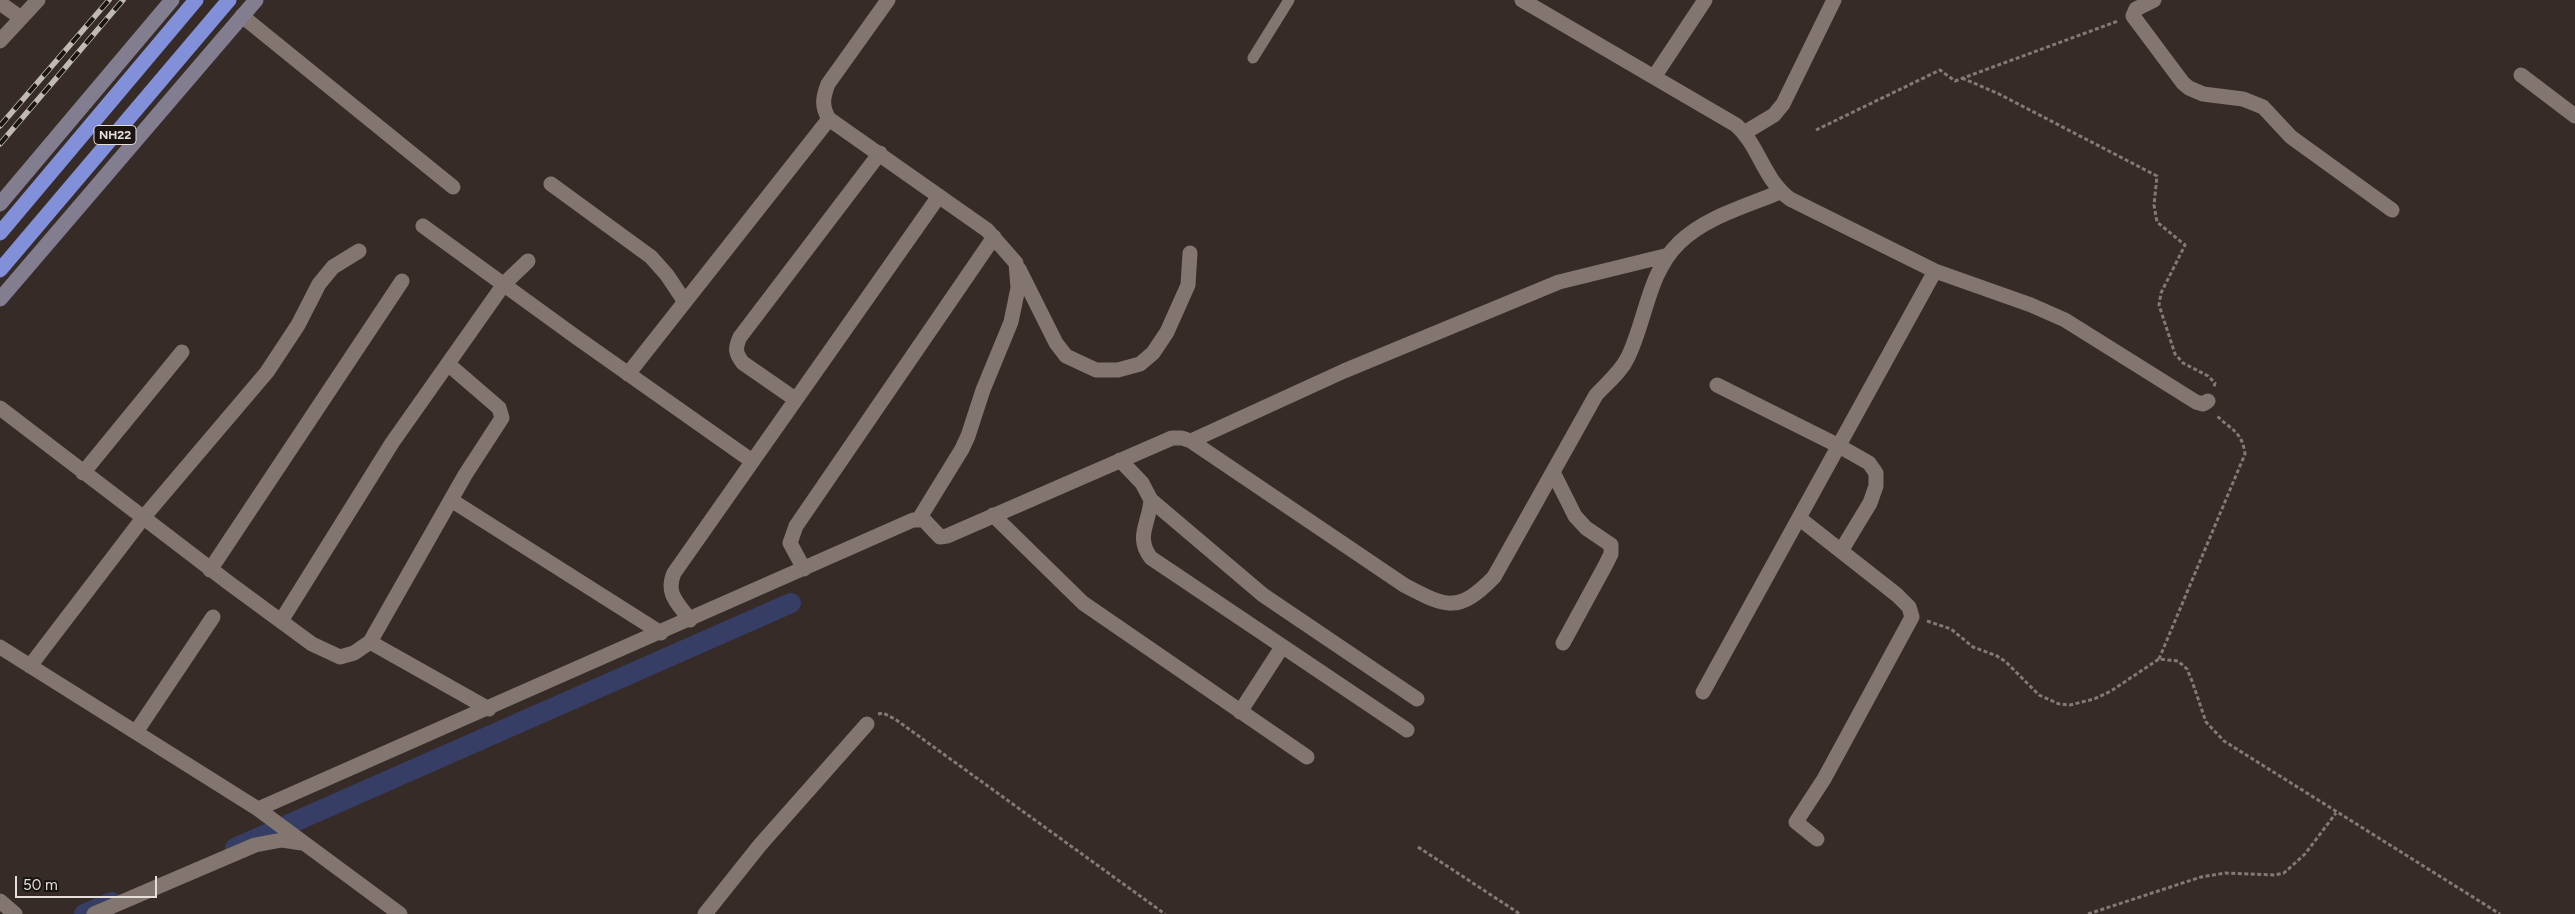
<!DOCTYPE html>
<style>
body{margin:0}
#map{position:relative;width:2575px;height:914px;overflow:hidden;background:#372b27;font-family:Figtree,sans-serif}
canvas{display:block}
.scale{position:absolute;left:15px;top:876px;width:142px;height:22px;box-sizing:border-box;border:2px solid #e5dedb;border-top:0;padding-left:6px;font-size:15px;line-height:18px;white-space:nowrap;color:#e5dedb;-webkit-text-stroke:4px #1a1513;paint-order:stroke}
</style>
<div id="map">
<canvas width="2575" height="914"></canvas>
<div class="scale">50 m</div>
</div>
<script>
const g = document.querySelector('canvas').getContext('2d');
g.lineJoin = 'round';
function strokePath(path, color, width, dash) { g.strokeStyle = color; g.lineWidth = width; g.lineCap = dash ? 'butt' : 'round'; g.setLineDash(dash || []); g.stroke(path); }
function drawText(font, color, halo, rows, align = 'center') {
  g.font = font + ' Figtree,sans-serif'; g.lineWidth = 5; g.setLineDash([]); g.textBaseline = 'middle'; g.strokeStyle = halo; g.fillStyle = color; for (const [text, x, y, turn = 0] of rows) {
    g.save(); g.translate(x, y); g.rotate((+turn || 0) * Math.PI / 180); g.textAlign = isNaN(turn) ? turn : align; if (halo) g.strokeText(text, 0, 0); g.fillText(text, 0, 0); g.restore();
  }
}
strokePath(new Path2D(`
 M 235,848 L 791,603
 M 84,914 L 112,902`), '#363e65', 20);
strokePath(new Path2D(`
 M 1962,78 L 1999,94 L 2157,176 L 2154,205 L 2157,222 L 2185,245 L 2161,293 L 2159,305 L 2175,354 L 2183,363 L 2208,376 L 2215,383 L 2214,387
 M 1816,130 L 1940,70 L 1955,81 L 2118,21
 M 1927,621 L 1951,629 L 1973,647 L 1997,656 L 2006,662 L 2039,695 L 2059,704 L 2070,705 L 2094,699 L 2111,691 L 2159,659 L 2178,661 L 2187,669 L 2192,681 L 2206,722 L 2224,741 L 2500,914
 M 2159,659 L 2245,454 C 2242,431 2231,430 2216,415
 M 878,714 L 883,713 L 895,719 L 1165,914
 M 1418,847 L 1520,914
 M 2088,914 L 2201,877 L 2225,873 L 2274,875 L 2284,873 L 2305,854 L 2336,813`), '#837976', 3, [4, 2.5]);
strokePath(new Path2D(`
 M 1253,58 L 1289,0`), '#837570', 11);
strokePath(new Path2D(`
 M 888,0 L 828,84 C 823,97 821,106 829,119 L 987,230 L 1016,263 L 1018,288 L 1011,322 L 983,390 L 968,436 L 962,449 L 919,519
 M 1522,0 L 1736,125 C 1759,145 1763,179 1790,199 L 1935,271 L 2031,305 L 2065,320 L 2196,402 L 2203,404 L 2208,401
 M 2154,0 L 2136,9 L 2133,16 L 2183,83 L 2189,88 L 2203,94 L 2243,99 L 2263,107 L 2291,137 L 2392,210
 M 0,3 L 21,18
 M 242,16 L 453,187
 M 0,41 L 38,0
 M 2521,75 L 2575,116
 M 1654,77 L 1705,0
 M 1744,133 L 1774,115 L 1783,104 L 1834,0
 M 551,184 L 651,257 L 667,275 L 685,302
 M 423,226 L 576,337 L 752,461
 M 1019,269 L 1056,343 L 1066,356 L 1096,370 L 1118,370 L 1140,364 L 1153,353 L 1167,332 L 1188,285 L 1190,253
 M 628,374 L 829,119
 M 1717,385 L 1839,446 L 1869,463 L 1876,473 L 1876,486 L 1870,503 L 1841,551
 M 795,399 L 743,363 C 735,353 735,348 740,337 L 880,153
 M 0,408 L 229,583 L 312,644 L 340,657 L 354,653 L 370,642 L 465,475 L 502,418 L 499,408 L 448,364
 M 1191,441 L 1344,371 L 1559,282 L 1669,255
 M 1120,460 L 1142,483 L 1151,500 C 1149,524 1135,537 1151,558 L 1407,730
 M 1553,472 L 1575,516 L 1586,528 L 1611,545 L 1611,554 L 1605,566 L 1563,643
 M 83,473 L 182,352
 M 451,500 L 661,633
 M 1151,500 L 1263,595 L 1417,699
 M 993,515 L 1083,603 L 1307,757
 M 1799,518 L 1897,595 L 1909,607 L 1912,617 L 1824,779 L 1796,822 L 1817,839
 M 804,569 L 790,543 L 796,526 L 994,237
 M 210,570 L 402,281
 M 690,620 C 678,603 665,594 674,573 L 939,196
 M 281,621 L 392,443 L 504,284 L 528,261
 M 370,642 L 489,709
 M 0,647 L 258,809 L 400,914
 M 30,666 L 143,518 L 267,372 L 298,325 L 319,284 L 333,267 L 359,251
 M 1703,692 L 1935,271
 M 1240,712 L 1282,647
 M 136,732 L 213,617
 M 258,809 L 913,520 L 924,520 L 940,537 L 947,536 L 1172,438 L 1182,438 L 1191,441 L 1404,585 C 1446,607 1458,614 1494,577 L 1596,395 C 1607,383 1621,372 1628,357 C 1646,320 1648,273 1679,243 C 1705,217 1747,206 1780,192
 M 0,901 L 15,914
 M 94,914 L 255,845 L 282,840 L 302,843
 M 705,914 L 760,845 L 867,724`), '#837570', 15);
strokePath(new Path2D(`
 M 0,204 L 172,0
 M 0,299 L 256,0`), '#837d90', 15);
strokePath(new Path2D(`
 M 0,233 L 196,0
 M 0,270 L 229,0`), '#8290da', 15);
const rail = new Path2D(`
 M 0,126 L 109,0
 M 0,144 L 123,0`);
strokePath(rail, '#c1b9b6', 5.5);
strokePath(rail, '#1a1513', 4, [11]);
for (const [x, y, w] of [
 [115,135,42]
]) { const box = new Path2D(); box.roundRect(x - w / 2, y - 9.5, w, 19, 4); g.fillStyle = '#1a1513'; g.fill(box); strokePath(box, '#e5dedb', 1); }
drawText('bold 12px', '#e5dedb', null, [
 ["NH22",115,135]
]);
</script>
